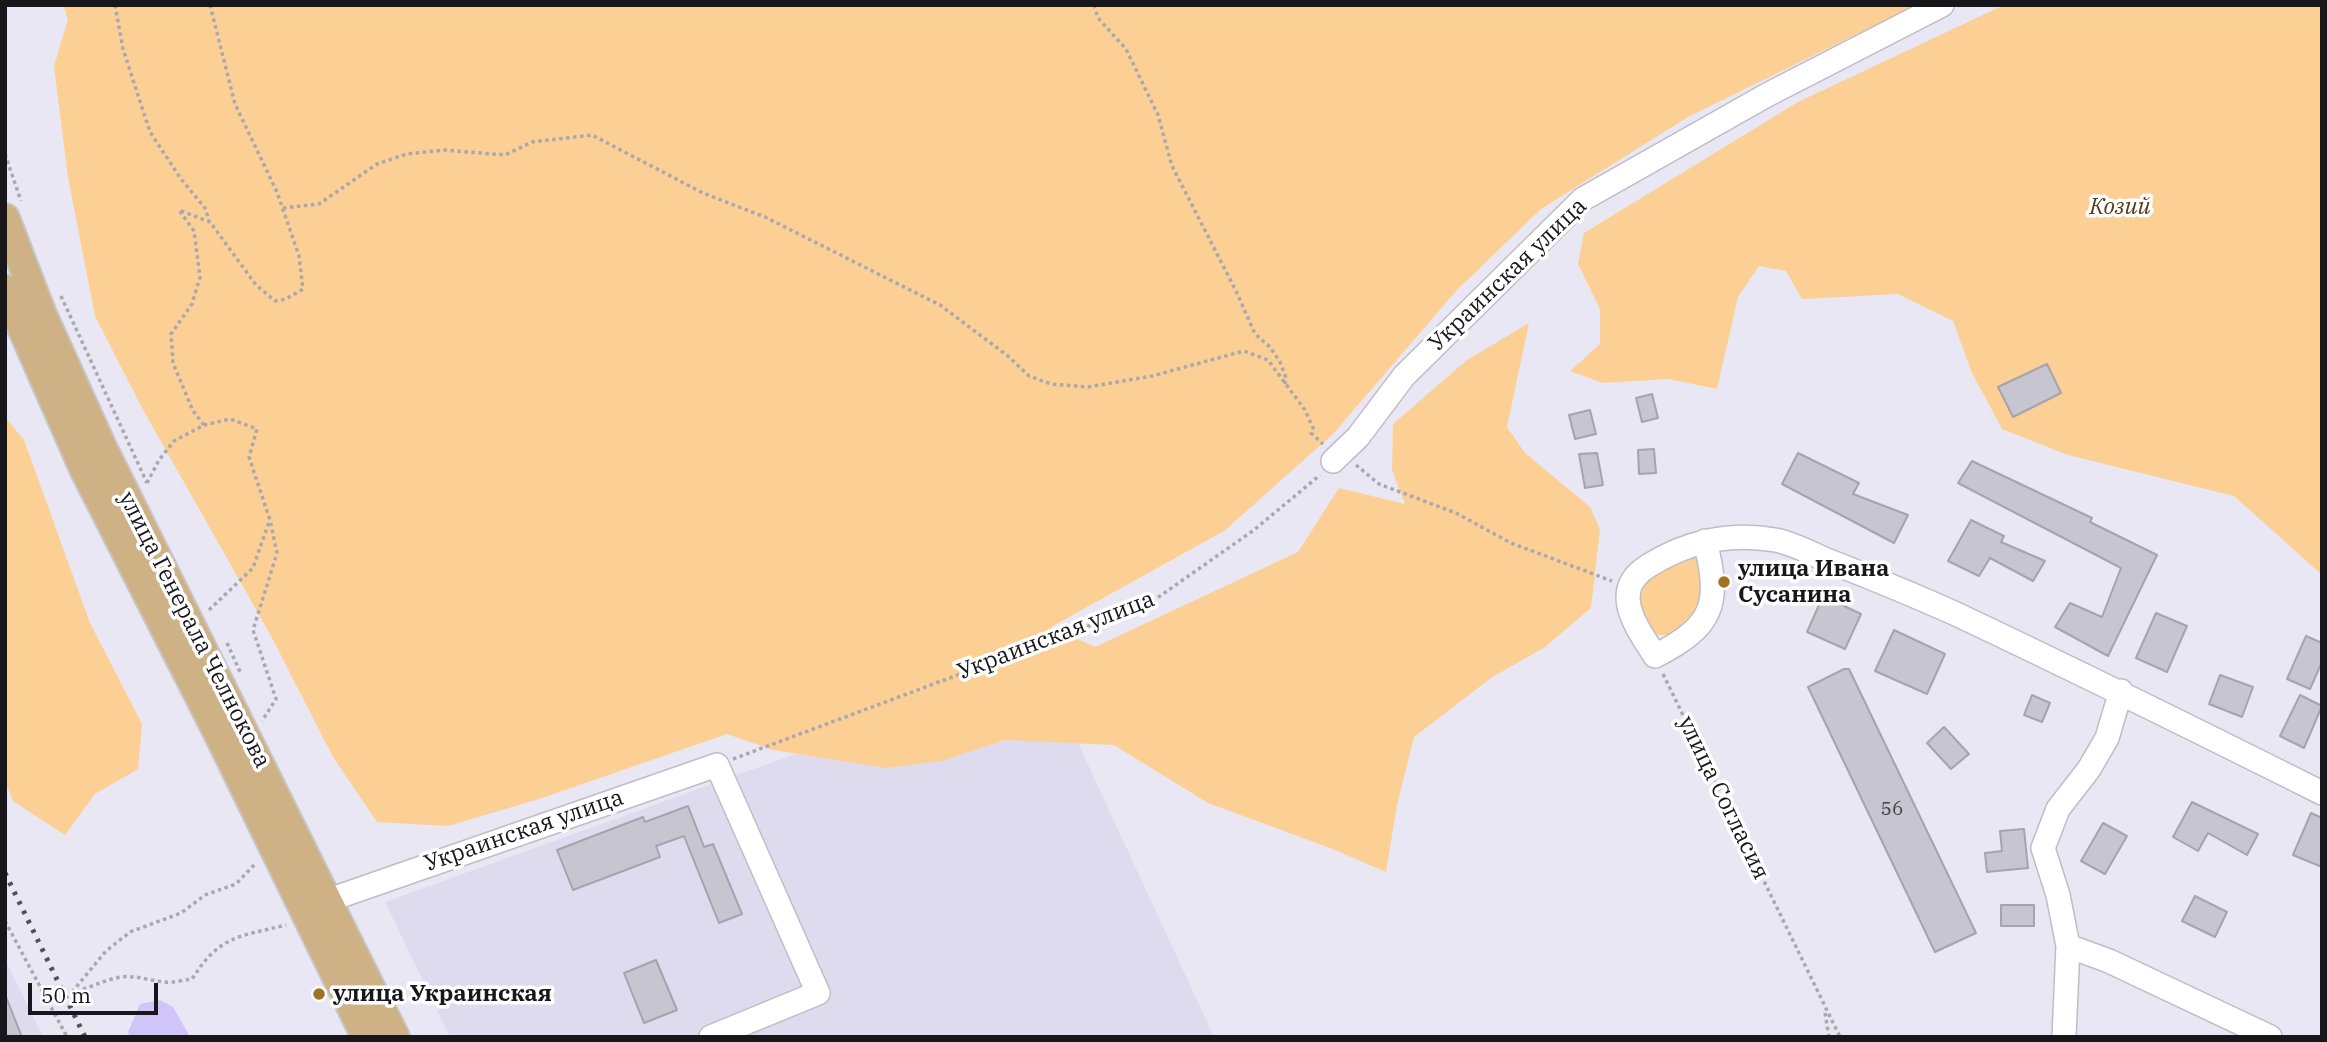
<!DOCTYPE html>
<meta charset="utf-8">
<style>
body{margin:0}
#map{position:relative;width:2327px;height:1042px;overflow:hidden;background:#e9e7f3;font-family:"IBM Plex Serif",serif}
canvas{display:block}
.frame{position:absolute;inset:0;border:7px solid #17161a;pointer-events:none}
.scale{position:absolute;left:28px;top:983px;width:130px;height:32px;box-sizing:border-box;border:4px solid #17161a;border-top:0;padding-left:9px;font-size:21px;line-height:24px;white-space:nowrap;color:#17161a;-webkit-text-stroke:5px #fff;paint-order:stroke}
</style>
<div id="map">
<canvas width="2327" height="1042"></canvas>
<div class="frame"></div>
<div class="scale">50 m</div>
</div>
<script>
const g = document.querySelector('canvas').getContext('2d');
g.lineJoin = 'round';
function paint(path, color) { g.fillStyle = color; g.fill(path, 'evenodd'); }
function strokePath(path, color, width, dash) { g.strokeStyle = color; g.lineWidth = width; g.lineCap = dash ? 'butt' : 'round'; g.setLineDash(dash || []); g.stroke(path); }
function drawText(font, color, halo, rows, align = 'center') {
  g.font = font + ' "IBM Plex Serif",serif'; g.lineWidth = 7; g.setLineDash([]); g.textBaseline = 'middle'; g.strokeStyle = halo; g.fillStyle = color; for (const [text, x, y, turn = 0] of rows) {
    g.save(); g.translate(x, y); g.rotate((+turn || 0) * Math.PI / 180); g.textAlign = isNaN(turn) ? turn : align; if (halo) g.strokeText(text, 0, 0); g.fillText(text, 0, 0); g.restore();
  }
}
paint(new Path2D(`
 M 1042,665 L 1214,1037 L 450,1037 L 385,902 Z
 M 5,959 L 43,1037 L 5,1037 Z`), '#dfdbee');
paint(new Path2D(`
 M 63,5 L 1916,5 L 1688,117 L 1541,209 L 1457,290 L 1333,434 L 1224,531 L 1051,627 L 1095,647 L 1298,552 L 1339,488 L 1405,504 L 1392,470 L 1393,424 L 1467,360 L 1529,323 L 1507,427 L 1525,453 L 1590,507 L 1600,529 L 1591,608 L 1545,647 L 1491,678 L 1414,737 L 1397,805 L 1386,872 L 1330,848 L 1208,803 L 1114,745 L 1005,740 L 942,761 L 886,768 L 773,750 L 727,734 L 539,799 L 448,826 L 377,822 L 333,757 L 271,636 L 142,408 L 95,316 L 68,177 L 54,66 L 68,19 Z
 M 2004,5 L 2322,5 L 2322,575 L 2234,496 L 2068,455 L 2002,429 L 1972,373 L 1953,321 L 1898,294 L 1802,299 L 1786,271 L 1759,266 L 1738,297 L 1717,389 L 1668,379 L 1603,383 L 1570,371 L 1600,344 L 1600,309 L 1578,264 L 1584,233 L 1798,102 Z
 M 5,417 L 24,440 L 90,623 L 142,724 L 138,769 L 95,794 L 65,835 L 13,801 L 5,781 Z
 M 1691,557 L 1700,557 L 1703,560 L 1701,603 L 1676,635 L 1653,635 C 1638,619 1634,589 1655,575 C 1665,567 1680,563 1691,557 Z`), '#fcd094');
paint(new Path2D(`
 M 160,1000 L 173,1007 L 190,1037 L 130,1037 L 128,1032 L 140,1004 Z`), '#cfc5f9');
const building = new Path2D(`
 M 2047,364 L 2061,393 L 2013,417 L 1998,387 Z
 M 1652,394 L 1658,418 L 1642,422 L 1636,398 Z
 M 1590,410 L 1596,434 L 1575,439 L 1569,415 Z
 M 1654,449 L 1656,473 L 1639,474 L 1638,450 Z
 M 1597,453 L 1603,485 L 1585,488 L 1579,454 Z
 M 1798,453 L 1859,483 L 1853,494 L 1908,515 L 1894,543 L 1782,484 Z
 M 1972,461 L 2092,518 L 2090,522 L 2157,555 L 2108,656 L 2055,627 L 2070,603 L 2102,617 L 2121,568 L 1958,483 Z
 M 1971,520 L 2004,536 L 2001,542 L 2045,561 L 2033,581 L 1990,558 L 1979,576 L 1948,561 Z
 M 1823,596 L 1861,614 L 1845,649 L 1807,632 Z
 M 2156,613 L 2187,626 L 2167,672 L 2136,658 Z
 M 1894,630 L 1945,654 L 1927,694 L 1875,671 Z
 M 2306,636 L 2322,643 L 2322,662 L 2310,689 L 2287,679 Z
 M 1844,669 L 1849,669 L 1976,933 L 1935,952 L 1808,687 Z
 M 2220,675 L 2253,687 L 2242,717 L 2209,704 Z
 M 2032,695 L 2050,703 L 2042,722 L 2024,715 Z
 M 2300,695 L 2322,706 L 2304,748 L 2280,736 Z
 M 1944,727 L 1969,754 L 1951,769 L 1927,743 Z
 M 2192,802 L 2258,834 L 2247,855 L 2208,833 L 2198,851 L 2173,837 Z
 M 688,806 L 704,847 L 713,844 L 742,914 L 719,923 L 684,836 L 656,846 L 660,857 L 573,890 L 557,850 L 643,817 L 645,822 Z
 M 2311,813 L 2322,818 L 2322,867 L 2293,855 Z
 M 2103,823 L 2127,836 L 2105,874 L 2081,861 Z
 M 2024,829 L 2028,868 L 1987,872 L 1985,853 L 2002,851 L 2000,831 Z
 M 2195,896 L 2227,912 L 2215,937 L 2182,921 Z
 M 2001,905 L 2034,905 L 2034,926 L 2001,926 Z
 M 656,960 L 677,1010 L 644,1023 L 624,973 Z
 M 5,997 L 6,997 L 22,1037 L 5,1037 Z`);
paint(building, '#c7c5d0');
strokePath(building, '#a5a3ae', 2);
const minor = new Path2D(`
 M 1333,461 L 1358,437 L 1404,376 L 1583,199 L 1767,95 L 1942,5
 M 1705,541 C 1721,604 1714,626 1655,656 C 1636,626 1609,591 1648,566 C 1686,542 1730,532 1775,540 C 1793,543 1812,554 1829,561 C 1872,578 1914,595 1956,614 C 2079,672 2200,732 2322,793
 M 2121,691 L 2107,738 L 2089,769 L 2058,809 L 2043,848 L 2058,895 L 2068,946 L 2109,961 L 2270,1037
 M 329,900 L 717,765 L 818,993 L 711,1037
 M 2064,1037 L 2068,946`);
const major = new Path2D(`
 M 5,218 L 41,312 L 102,447 L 395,1037
 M 5,289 L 85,471 L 219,735 L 366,1037`);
strokePath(minor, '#bebdc7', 26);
strokePath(major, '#c7c7c8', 32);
strokePath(new Path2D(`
 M 115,5 L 123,49 L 150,132 L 181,179 L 205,208 L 209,220
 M 1094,5 L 1098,18 L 1126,49 L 1158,115 L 1172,166 L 1237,293 L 1255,334 L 1270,347 L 1280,362 L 1286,378 L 1285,384
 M 5,154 L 21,201
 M 283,208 L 319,204 L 377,164 L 407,154 L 444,150 L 505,155 L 532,142 L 592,135 L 703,193 L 765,217 L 940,305 L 1008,356 L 1029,376 L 1051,384 L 1088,387 L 1152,376 L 1244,351 L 1268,360 L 1305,410 L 1313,428 L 1311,433 L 1323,444
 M 61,296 L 147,483
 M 204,425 L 193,411 L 173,363 L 171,334 L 192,304 L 200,277 L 194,231 L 179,210 L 210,222 L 256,285 L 275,301 L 286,299 L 303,289 L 299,256 L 277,192 L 235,104 L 210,5
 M 1356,465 L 1379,484 L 1456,513 L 1511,543 L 1612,581
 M 147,483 L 159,460 L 174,441 L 204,425 L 230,419 L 257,429 L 249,457 L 270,520 L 277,553 L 253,630 L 276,699 L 262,721
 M 209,610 L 253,568 L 269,522
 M 227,643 L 241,674
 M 1663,674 L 1840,1037
 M 733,759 L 1150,603 L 1254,530 L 1320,475
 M 5,921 L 67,1037
 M 42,990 C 70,1002 95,981 121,977 C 137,975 150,981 165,982 C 173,983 184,980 192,979 C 220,935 238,937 286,925
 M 72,992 L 106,951 L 130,932 L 181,913 L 205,895 L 236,884 L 255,864
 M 1825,1013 L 1829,1037`), '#a9a8b1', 3.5, [3.5, 3.5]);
strokePath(minor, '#fff', 23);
strokePath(major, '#ceb286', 28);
strokePath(new Path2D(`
 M 5,873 L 85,1037`), '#525157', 5, [3.5, 7]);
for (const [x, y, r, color] of [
 [1724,582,7,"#a17125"],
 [319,994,7,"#a17125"]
]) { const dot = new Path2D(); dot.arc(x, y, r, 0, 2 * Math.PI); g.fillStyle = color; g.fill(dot); strokePath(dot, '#fff', 2.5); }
drawText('19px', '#434248', null, [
 ["56",1892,810]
]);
drawText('italic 23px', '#533c19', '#fff', [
 ["Козий",2120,207]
]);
drawText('23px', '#17161a', '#fff', [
 ["Украинская улица",1508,275,-44],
 ["улица Генерала Челнокова",194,630,63],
 ["Украинская улица",1056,636,-21],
 ["улица Согласия",1723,798,64],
 ["Украинская улица",524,831,-19]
]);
drawText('bold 23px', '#17161a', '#fff', [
 ["улица Ивана",1738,569],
 ["Сусанина",1738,595],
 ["улица Украинская",333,994]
], 'left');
</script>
